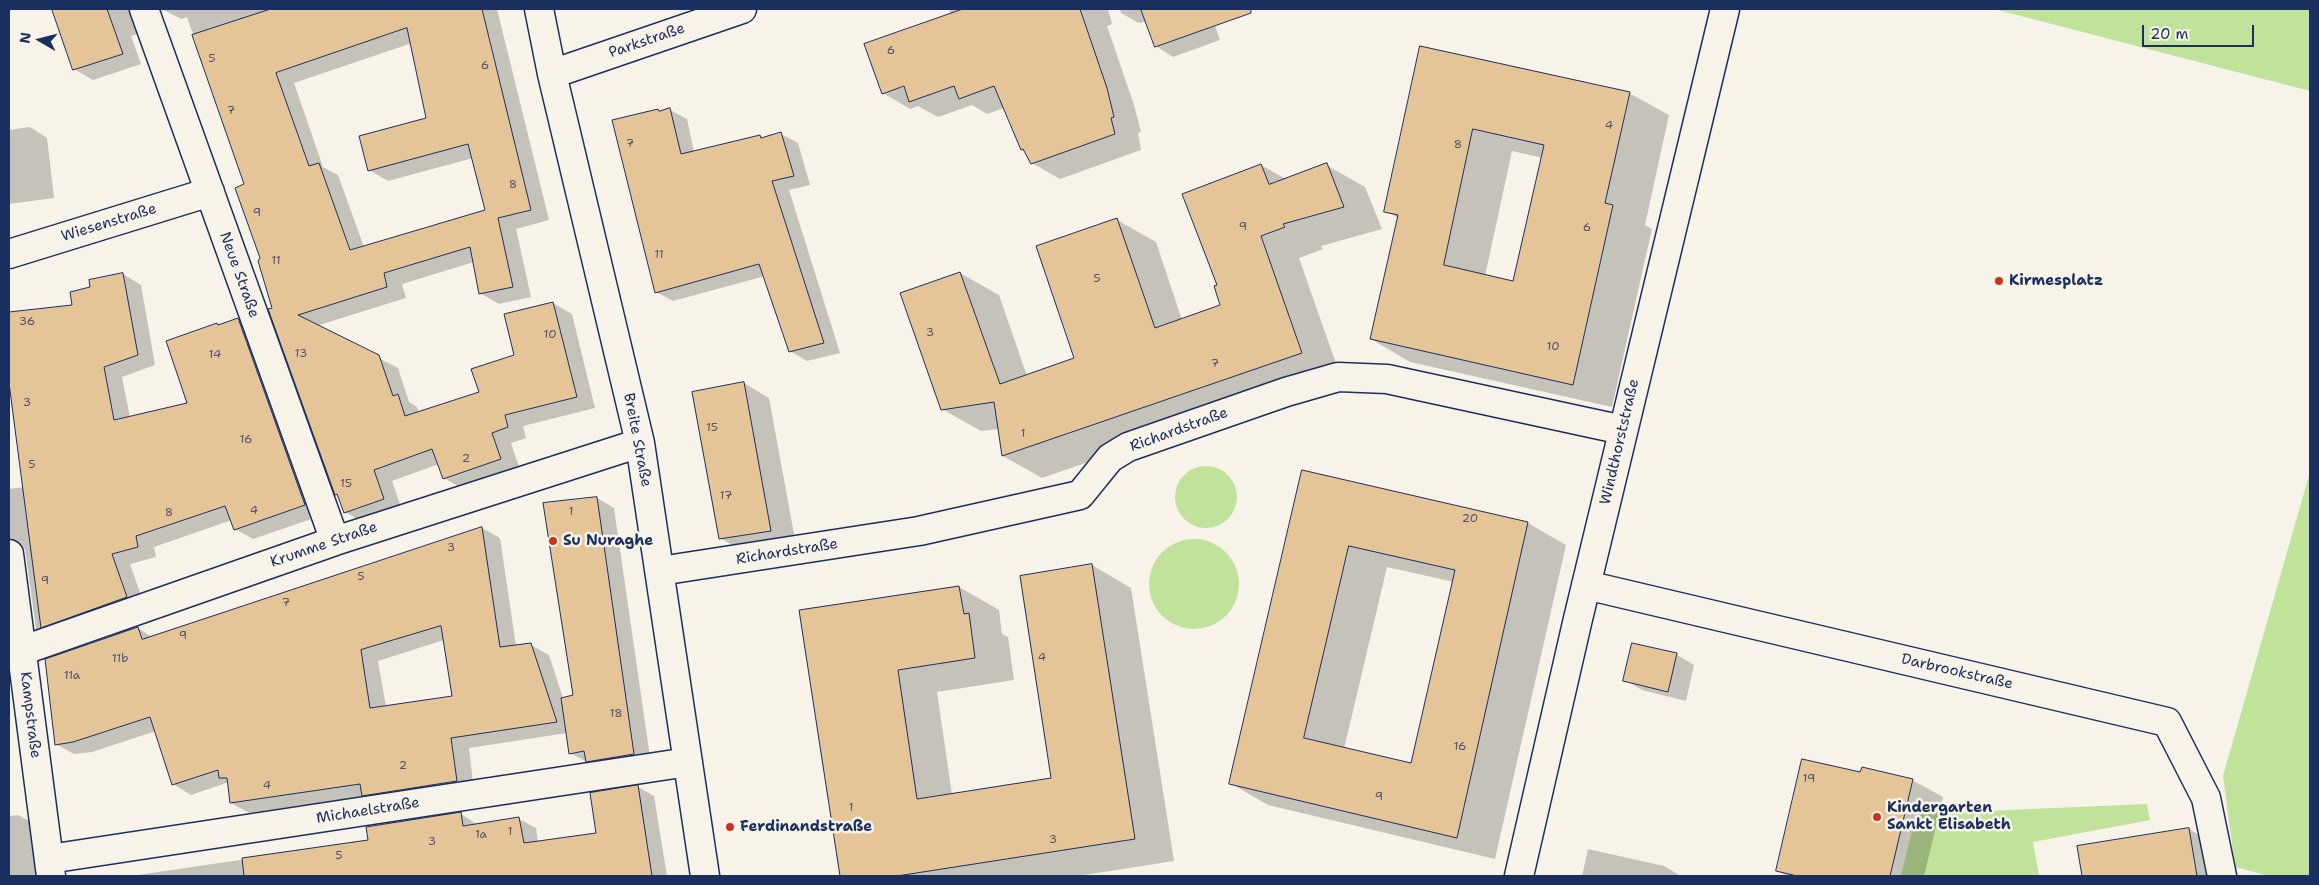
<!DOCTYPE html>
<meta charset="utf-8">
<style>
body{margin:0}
#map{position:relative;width:2319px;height:885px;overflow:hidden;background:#f7f3e8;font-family:"Shantell Sans",sans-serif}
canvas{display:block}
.frame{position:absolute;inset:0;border:10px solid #1b2f5e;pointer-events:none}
.north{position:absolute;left:15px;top:15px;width:50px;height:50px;-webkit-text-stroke:4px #f7f3e8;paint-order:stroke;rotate:278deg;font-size:14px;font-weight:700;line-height:20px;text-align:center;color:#1b2f5e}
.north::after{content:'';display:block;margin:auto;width:18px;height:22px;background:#1b2f5e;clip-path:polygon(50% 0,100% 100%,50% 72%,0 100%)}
.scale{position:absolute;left:2142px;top:25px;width:112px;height:22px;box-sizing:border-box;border:2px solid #1b2f5e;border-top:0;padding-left:6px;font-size:15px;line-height:18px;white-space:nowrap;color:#1b2f5e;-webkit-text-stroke:4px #f7f3e8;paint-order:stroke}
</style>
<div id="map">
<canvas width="2319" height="885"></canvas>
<div class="frame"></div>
<div class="north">N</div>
<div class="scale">20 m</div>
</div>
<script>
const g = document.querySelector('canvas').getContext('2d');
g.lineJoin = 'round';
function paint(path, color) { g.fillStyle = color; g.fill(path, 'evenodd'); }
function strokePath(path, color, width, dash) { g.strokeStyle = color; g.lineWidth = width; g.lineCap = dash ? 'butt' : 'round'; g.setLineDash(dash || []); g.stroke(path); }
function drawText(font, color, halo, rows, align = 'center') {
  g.font = font + ' "Shantell Sans",sans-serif'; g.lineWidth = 5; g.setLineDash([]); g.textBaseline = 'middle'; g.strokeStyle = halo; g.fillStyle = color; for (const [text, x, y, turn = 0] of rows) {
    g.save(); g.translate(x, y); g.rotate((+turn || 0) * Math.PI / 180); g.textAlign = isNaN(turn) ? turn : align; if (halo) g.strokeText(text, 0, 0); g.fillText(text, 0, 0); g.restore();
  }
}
paint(new Path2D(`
 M 1994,9 L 2310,9 L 2310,91 Z
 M1175 497a31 31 0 1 1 62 0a31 31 0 1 1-62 0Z
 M 2310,472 L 2310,876 L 2269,876 L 2235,867 L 2223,776 Z
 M1149 584a45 45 0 1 1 90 0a45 45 0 1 1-90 0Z
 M 2147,804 L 2150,820 L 2033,842 L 2039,876 L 1901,876 L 1916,814 Z`), '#c1e29b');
paint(new Path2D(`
 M 54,9 L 152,9 L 149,30 L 131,36 L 141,64 L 93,80 L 74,69 Z
 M 162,9 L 497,9 L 549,220 L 516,229 L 531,297 L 499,304 L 480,293 L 474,262 L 402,284 L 406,298 L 316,326 L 398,368 L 409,402 L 417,407 L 419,413 L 481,393 L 516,355 L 553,303 L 572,314 L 595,408 L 523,426 L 526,438 L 511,443 L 520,470 L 463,489 L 444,478 L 439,464 L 392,481 L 402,510 L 364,523 L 345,512 L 339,495 L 336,494 L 274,308 L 246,185 L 187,17 L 181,19 ZM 412,43 L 427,119 L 369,170 L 388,181 L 473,158 L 486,211 L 364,247 L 338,175 L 323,167 L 294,83 Z
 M 949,9 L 1108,9 L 1112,24 L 1107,26 L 1134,105 L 1141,132 L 1138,133 L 1141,150 L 1060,179 L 1032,163 L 1026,152 L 1022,149 L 1004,108 L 987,114 L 972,105 L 938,117 L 918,106 L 910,109 L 883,93 L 951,14 ZM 910,85 L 900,88 L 900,86 Z
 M 1120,9 L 1209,9 L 1220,40 L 1173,57 L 1156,46 L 1147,21 L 1139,23 L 1121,13 Z
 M 1421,47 L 1629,93 L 1669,115 L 1645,225 L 1652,229 L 1612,407 L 1410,362 L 1371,339 L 1398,218 L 1386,211 ZM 1512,151 L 1543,158 L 1514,283 L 1485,276 Z
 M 657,110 L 660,112 L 670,110 L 687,119 L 694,152 L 760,136 L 765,138 L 781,134 L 798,143 L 810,185 L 789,190 L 840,353 L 807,361 L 790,351 L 765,276 L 673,301 L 656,292 Z
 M 30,127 L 47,138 L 54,198 L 9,204 L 9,130 Z
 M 1261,165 L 1286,179 L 1326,165 L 1365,187 L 1382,229 L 1321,246 L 1323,249 L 1299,258 L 1340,375 L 1042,478 L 1003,456 L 999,429 L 981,431 L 942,409 L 960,273 L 999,295 L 1027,376 L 1076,359 L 1117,220 L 1156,242 L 1182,320 L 1222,306 L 1218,286 Z
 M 123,274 L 141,285 L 155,365 L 122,377 L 130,418 L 189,404 L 217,324 L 219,325 L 238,319 L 256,330 L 323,515 L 253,539 L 235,529 L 232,520 L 154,547 L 156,557 L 130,564 L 145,607 L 54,639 L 36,629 L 25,549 L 18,551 L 9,639 L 9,489 L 24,487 L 9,372 L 9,313 L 73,306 L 92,288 Z
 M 744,383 L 769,398 L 796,545 L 745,552 L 720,538 Z
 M 1303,471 L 1528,523 L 1566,545 L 1495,859 L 1268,805 L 1230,783 ZM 1387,567 L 1454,582 L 1412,765 L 1344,749 Z
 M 597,498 L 614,508 L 651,764 L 604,771 L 570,753 L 567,733 L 469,748 L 474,791 L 381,805 L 364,796 L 249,813 L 231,803 L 229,782 L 191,795 L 173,784 L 156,731 L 92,752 L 74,754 L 56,744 L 138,628 L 152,637 L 482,528 L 500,538 L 516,646 L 531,645 L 549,655 L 563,698 L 574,696 ZM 444,640 L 454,697 L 386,707 L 378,661 Z
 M 1092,565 L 1131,588 L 1174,861 L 1078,876 L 841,876 L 801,611 L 959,587 L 999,610 L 1002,634 L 1008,637 L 1014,680 L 937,692 L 952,795 L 1052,779 Z
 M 1677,655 L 1694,665 L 1686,701 L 1642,690 L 1625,680 Z
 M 1861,774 L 1912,780 L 1943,797 L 1924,876 L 1787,876 L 1778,871 Z
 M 638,787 L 654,796 L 667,876 L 131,876 L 369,841 L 461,814 L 478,825 L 519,819 L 536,828 L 538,842 L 598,834 Z
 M 18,815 L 35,824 L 41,876 L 9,876 L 9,816 Z
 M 2189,829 L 2214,844 L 2219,876 L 2083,876 L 2078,847 Z
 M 1588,849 L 1664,866 L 1681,876 L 1582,876 Z`), '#0003');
const building = new Path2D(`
 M 52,9 L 107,9 L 123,54 L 73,70 Z
 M 271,9 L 482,9 L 531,210 L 498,218 L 513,287 L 479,294 L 470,247 L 384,273 L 387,287 L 298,315 L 379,355 L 393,396 L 398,394 L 405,416 L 479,392 L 471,369 L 514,355 L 504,314 L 553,302 L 577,397 L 505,415 L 508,427 L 492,433 L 501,459 L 443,479 L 432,449 L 374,470 L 384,499 L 344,513 L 337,494 L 335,495 L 268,309 L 272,308 L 258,261 L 260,258 L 235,188 L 244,184 L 192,35 ZM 407,28 L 426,118 L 359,136 L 368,171 L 468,144 L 485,210 L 350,250 L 319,163 L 309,166 L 276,73 Z
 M 963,9 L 1080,9 L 1107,88 L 1114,117 L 1111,118 L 1115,134 L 1031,164 L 1023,149 L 1021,150 L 994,86 L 959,99 L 954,86 L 909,102 L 904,86 L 882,94 L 864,44 Z
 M 1141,9 L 1251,9 L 1251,13 L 1155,47 Z
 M 1420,46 L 1630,92 L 1605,203 L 1613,205 L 1573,385 L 1370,339 L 1398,215 L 1384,212 ZM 1473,129 L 1544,145 L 1513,281 L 1444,265 Z
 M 670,108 L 681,154 L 760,135 L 761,138 L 781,132 L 794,176 L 772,181 L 824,343 L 789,352 L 759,264 L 655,293 L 612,120 L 658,109 L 659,111 Z
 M 1327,163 L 1344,207 L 1283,224 L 1285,227 L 1261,236 L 1302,353 L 1002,456 L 994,402 L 941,410 L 900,293 L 960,272 L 1000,384 L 1074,358 L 1036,246 L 1117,218 L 1155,328 L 1220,305 L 1214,286 L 1217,285 L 1182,194 L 1261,164 L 1269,184 Z
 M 123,273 L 138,355 L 104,367 L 114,420 L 187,403 L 166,341 L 217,323 L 218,325 L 238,318 L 305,505 L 234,530 L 225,506 L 136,536 L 138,547 L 112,554 L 127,597 L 41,628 L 9,383 L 9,312 L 72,305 L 70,292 L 90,287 L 89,280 Z
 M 744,382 L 771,531 L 719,539 L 692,392 Z
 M 1302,470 L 1528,522 L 1457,838 L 1229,784 ZM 1349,546 L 1455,570 L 1411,763 L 1304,738 Z
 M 597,497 L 634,754 L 586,762 L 584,751 L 569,754 L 561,698 L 573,695 L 543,503 Z
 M 482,527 L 500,647 L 531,643 L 557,722 L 451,738 L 457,781 L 362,796 L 360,784 L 230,803 L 227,778 L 219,778 L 218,770 L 172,785 L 150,717 L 73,742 L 55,745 L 45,659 L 138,627 L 142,639 ZM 441,626 L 452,696 L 370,708 L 361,650 Z
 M 1092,564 L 1135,839 L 897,876 L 840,876 L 799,610 L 959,586 L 964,614 L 969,613 L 975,658 L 898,670 L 917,799 L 1051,778 L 1020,576 Z
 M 1632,643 L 1677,653 L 1668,692 L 1623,681 Z
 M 1802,759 L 1860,772 L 1862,767 L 1913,779 L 1890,876 L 1797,876 L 1776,871 Z
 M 638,785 L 652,876 L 244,876 L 242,858 L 368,840 L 366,827 L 461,812 L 463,826 L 519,817 L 524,843 L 596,833 L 590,793 Z
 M 2189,828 L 2197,876 L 2082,876 L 2077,846 Z`);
paint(building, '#e5c497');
strokePath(building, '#1b2f5e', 1);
const street = new Path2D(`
 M 144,9 L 335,541
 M 539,9 L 552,74 L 640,443 L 705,876
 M 552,74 L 742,9
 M 9,254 L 210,192
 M 9,554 L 51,876
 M 660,571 L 919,531 L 1080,495 L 1110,458 L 1128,447 L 1286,392 L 1338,377 L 1387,379 L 1623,430
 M 1586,585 L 2167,722 L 2206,798 L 2222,876
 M 9,652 L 21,651 L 335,541 L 640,443
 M 49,859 L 688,762
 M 1519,876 L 1577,623 L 1725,9`);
strokePath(street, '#1b2f5e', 31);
strokePath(street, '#f7f3e8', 28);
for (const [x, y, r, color] of [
 [1999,281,5,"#c8321e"],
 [553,541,5,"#c8321e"],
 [1877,817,5,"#c8321e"],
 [730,827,5,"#c8321e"]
]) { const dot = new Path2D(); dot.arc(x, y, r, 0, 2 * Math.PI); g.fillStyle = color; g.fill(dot); strokePath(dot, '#f7f3e8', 2); }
drawText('12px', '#4e546c', null, [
 ["6",891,51],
 ["5",212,59],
 ["6",485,66],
 ["7",231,111],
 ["4",1609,126],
 ["7",630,144],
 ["8",1458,145],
 ["8",513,185],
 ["9",257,213],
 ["9",1243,227],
 ["6",1587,228],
 ["11",659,255],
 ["11",276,261],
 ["5",1097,279],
 ["36",27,322],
 ["3",930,333],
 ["10",550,335],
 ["10",1553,347],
 ["13",301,354],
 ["14",215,355],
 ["7",1215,364],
 ["3",27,403],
 ["15",712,428],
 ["1",1023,434],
 ["16",246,440],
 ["2",466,459],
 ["5",32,465],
 ["15",346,484],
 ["17",726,496],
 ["4",254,511],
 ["1",571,512],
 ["8",169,513],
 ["20",1470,519],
 ["3",451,548],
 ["5",361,577],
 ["9",45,581],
 ["7",286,603],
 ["9",183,636],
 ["4",1042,658],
 ["11b",120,659],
 ["11a",72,676],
 ["18",616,714],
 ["16",1460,747],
 ["2",403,766],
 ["19",1809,779],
 ["4",267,786],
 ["9",1379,797],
 ["1",851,808],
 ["1",510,832],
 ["1a",481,835],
 ["3",1053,840],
 ["3",432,842],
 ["5",339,856]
]);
drawText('15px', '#1b2f5e', '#f7f3e8', [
 ["Parkstraße",647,41,-19],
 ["Wiesenstraße",109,223,-17],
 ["Neue Straße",239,275,70],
 ["Richardstraße",1179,430,-20],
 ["Breite Straße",637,440,79],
 ["Windthorststraße",1620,442,-77],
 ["Krumme Straße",324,545,-19],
 ["Richardstraße",787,552,-9],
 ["Darbrookstraße",1957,672,13],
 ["Kampstraße",30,715,83],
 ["Michaelstraße",368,811,-9]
]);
drawText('bold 15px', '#1b2f5e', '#f7f3e8', [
 ["Kirmesplatz",2009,281],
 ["Su Nuraghe",563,541],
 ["Kindergarten",1887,808],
 ["Sankt Elisabeth",1887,825],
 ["Ferdinandstraße",740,827]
], 'left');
</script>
